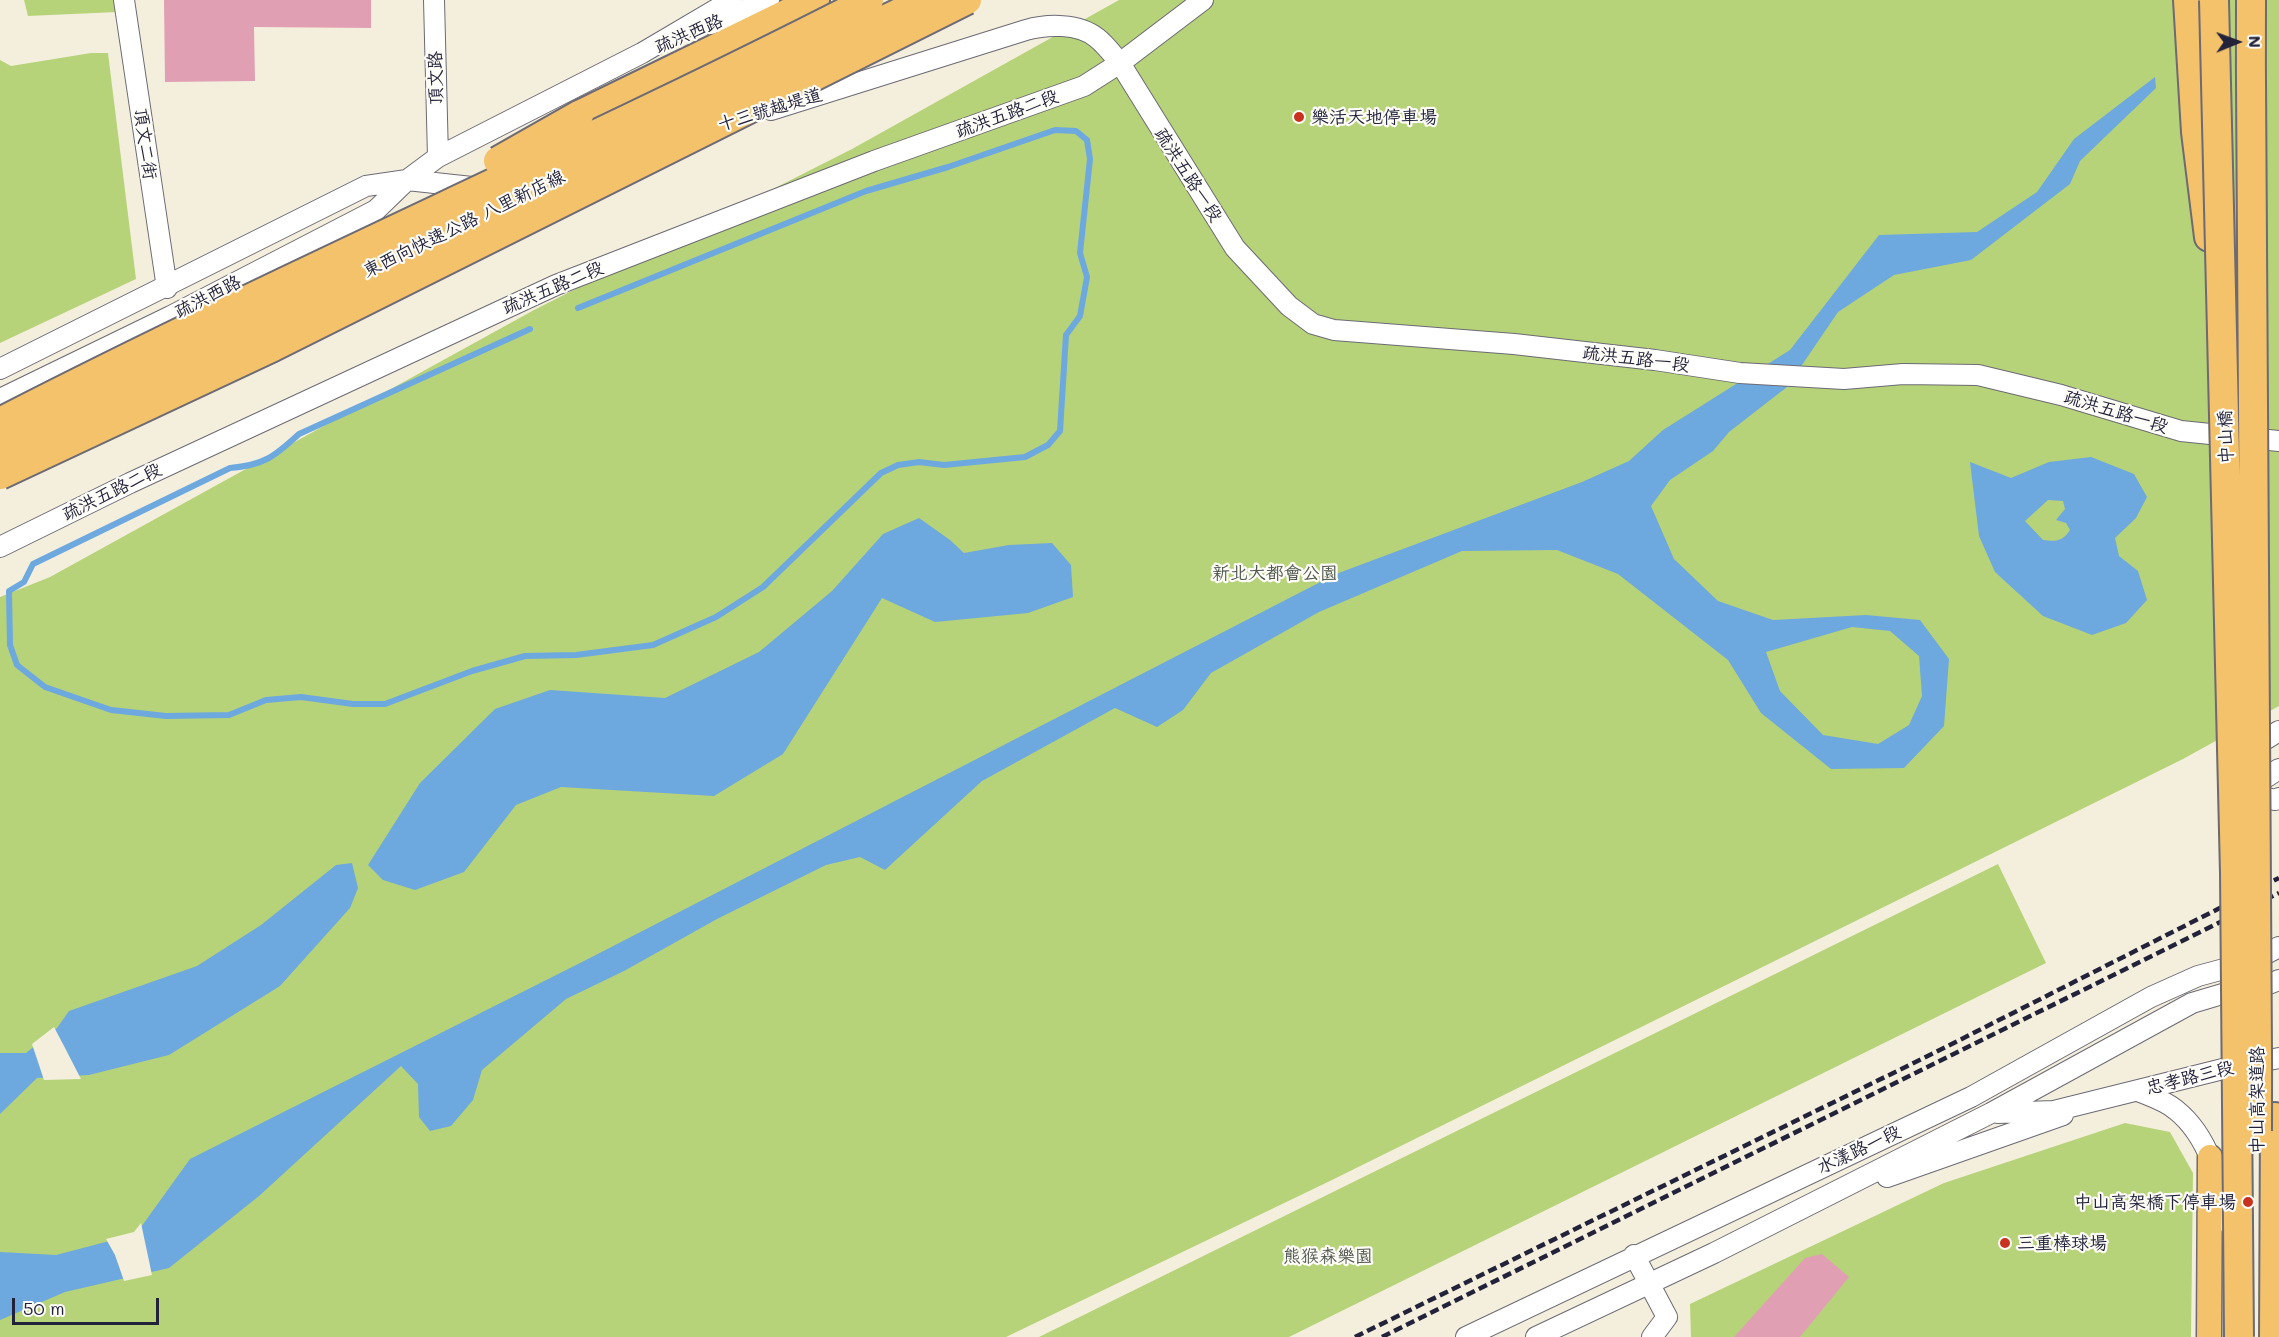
<!DOCTYPE html>
<meta charset="utf-8">
<style>
body{margin:0}
#map{position:relative;width:2279px;height:1337px;overflow:hidden;background:#f4efdd;font-family:Mali,sans-serif}
canvas{display:block}
.north{position:absolute;left:2207px;top:12px;width:60px;height:60px;-webkit-text-stroke:4px #fdfcf7;paint-order:stroke;rotate:89deg;font-size:16px;font-weight:700;line-height:24px;text-align:center;color:#22223b}
.north::after{content:'';display:block;margin:auto;width:21px;height:27px;background:#22223b;clip-path:polygon(50% 0,100% 100%,50% 72%,0 100%)}
.scale{position:absolute;left:12px;top:1298px;width:147px;height:27px;box-sizing:border-box;border:3px solid #22223b;border-top:0;padding-left:8px;font-size:18px;line-height:21px;white-space:nowrap;color:#22223b;-webkit-text-stroke:4px #fdfcf7;paint-order:stroke}
</style>
<div id="map">
<canvas width="2279" height="1337"></canvas>
<div class="north">N</div>
<div class="scale">50 m</div>
</div>
<script>
const g = document.querySelector('canvas').getContext('2d');
g.lineJoin = 'round';
function paint(path, color) { g.fillStyle = color; g.fill(path, 'evenodd'); }
function strokePath(path, color, width, dash) { g.strokeStyle = color; g.lineWidth = width; g.lineCap = dash ? 'butt' : 'round'; g.setLineDash(dash || []); g.stroke(path); }
function drawText(font, color, halo, rows, align = 'center') {
  g.font = font + ' Mali,"LXGW WenKai TC",sans-serif'; g.lineWidth = 4.5; g.setLineDash([]); g.textBaseline = 'middle'; g.strokeStyle = halo; g.fillStyle = color; for (const [text, x, y, turn = 0] of rows) {
    g.save(); g.translate(x, y); g.rotate((+turn || 0) * Math.PI / 180); g.textAlign = isNaN(turn) ? turn : align; if (halo) g.strokeText(text, 0, 0); g.fillText(text, 0, 0); g.restore();
  }
}
paint(new Path2D(`
 M 24,0 L 115,0 L 117,12 L 28,16 Z
 M 1119,0 L 2279,0 L 2279,706 L 2183,759 L 1332,1180 L 1006,1337 L 0,1337 L 0,597 L 50,577 L 534,310 L 852,149 Z
 M 91,53 L 108,53 L 136,279 L 0,343 L 0,60 L 11,66 Z
 M 1998,864 L 2046,963 L 1289,1337 L 1039,1337 Z
 M 2125,1123 L 2170,1132 L 2193,1173 L 2191,1337 L 1691,1337 L 1690,1304 L 1944,1183 Z`), '#b7d379');
paint(new Path2D(`
 M 2155,77 L 2156,88 L 2080,161 L 2070,184 L 1971,260 L 1894,275 L 1838,312 L 1787,387 L 1729,432 L 1713,451 L 1670,480 L 1651,506 L 1674,559 L 1718,601 L 1773,620 L 1866,615 L 1920,620 L 1949,659 L 1944,726 L 1904,768 L 1831,769 L 1761,713 L 1728,660 L 1618,574 L 1557,550 L 1462,551 L 1319,612 L 1211,673 L 1183,710 L 1157,727 L 1115,708 L 982,781 L 885,870 L 860,857 L 826,865 L 717,919 L 624,971 L 566,999 L 482,1070 L 473,1100 L 451,1126 L 430,1131 L 419,1117 L 418,1084 L 401,1066 L 259,1196 L 169,1268 L 65,1292 L 0,1320 L 0,1252 L 56,1255 L 136,1234 L 190,1159 L 586,960 L 1336,574 L 1582,482 L 1629,461 L 1663,430 L 1790,350 L 1879,235 L 1977,232 L 2037,192 L 2074,139 ZM 1852,627 L 1890,631 L 1919,656 L 1922,696 L 1909,725 L 1878,744 L 1823,735 L 1780,691 L 1766,652 Z
 M 2091,457 L 2134,474 L 2147,497 L 2136,518 L 2115,538 L 2119,556 L 2138,571 L 2147,600 L 2126,623 L 2092,635 L 2043,616 L 1995,572 L 1979,536 L 1970,462 L 2011,478 L 2049,462 ZM 2048,500 L 2063,501 L 2065,509 L 2056,520 L 2066,523 L 2070,530 C 2063,541 2056,542 2043,540 L 2025,521 Z
 M 919,518 L 950,540 L 964,553 L 1009,545 L 1052,543 L 1071,565 L 1073,597 L 1028,613 L 935,622 L 882,598 L 783,754 L 714,796 L 561,787 L 516,805 L 464,872 L 415,890 L 383,880 L 368,865 L 420,783 L 495,709 L 550,690 L 665,698 L 759,652 L 832,591 L 883,534 Z
 M 352,863 L 358,888 L 350,908 L 280,986 L 169,1055 L 89,1075 L 37,1078 L 0,1114 L 0,1053 L 26,1053 L 57,1028 L 69,1011 L 197,966 L 261,925 L 336,865 Z`), '#6da8de');
paint(new Path2D(`
 M 54,1027 L 64,1046 L 81,1079 L 44,1080 L 32,1044 Z
 M 141,1223 L 152,1275 L 124,1281 L 115,1255 L 106,1239 L 134,1232 Z`), '#f4efdd');
strokePath(new Path2D(`
 M 530,329 L 299,434 C 274,457 264,465 230,468 L 33,564 L 24,582 L 9,591 L 10,645 L 17,665 L 45,687 L 111,710 L 166,716 L 229,715 L 266,700 L 301,697 L 353,704 L 385,704 L 472,671 L 525,656 L 576,655 L 653,645 L 716,617 L 763,587 L 881,473 L 898,465 L 919,462 L 944,465 L 1025,457 L 1048,445 L 1060,431 L 1066,335 L 1080,316 L 1087,277 L 1080,253 L 1090,159 L 1087,140 L 1076,131 L 1055,130 L 948,167 L 866,191 L 578,308`), '#6da8de', 6);
paint(new Path2D(`
 M 164,0 L 371,0 L 371,28 L 254,27 L 255,81 L 165,82 Z
 M 1822,1254 L 1849,1277 L 1800,1337 L 1734,1337 L 1805,1258 Z`), '#e19fb3');
const minor = new Path2D(`
 M 124,0 L 167,288
 M 434,0 L 438,157
 M 711,24 L 769,0
 M 771,110 L 1026,30 C 1047,24 1079,23 1097,38 C 1106,45 1113,55 1120,63 L 1235,248 L 1289,306 L 1313,324 L 1334,330 L 1514,344 L 1655,360 L 1740,373 L 1844,379 L 1903,374 L 1978,375 L 2061,395 L 2181,431 L 2279,441
 M 0,369 L 366,186 L 407,180 L 481,188
 M 0,399 L 171,316 L 376,210 L 407,180 L 438,157 L 642,53 L 732,0
 M 0,547 L 130,483 L 556,285 L 874,161 L 1084,86 L 1120,63 L 1203,0
 M 2248,750 L 2279,731
 M 2248,789 L 2279,769
 M 2246,793 L 2275,800 L 2279,798
 M 2138,1091 C 2150,1096 2166,1101 2176,1110 C 2210,1137 2220,1184 2229,1224
 M 1997,1113 L 2054,1111 L 2231,1067 L 2279,1058
 M 1887,1177 L 2063,1115
 M 1634,1255 L 1667,1317 L 1652,1337
 M 1466,1337 L 1971,1097 L 2151,997 L 2198,976 L 2250,962 L 2279,947
 M 1536,1337 L 1714,1253 L 1991,1113 L 2192,1003 L 2229,992 L 2261,987 L 2279,980`);
const major = new Path2D(`
 M 2209,1337 L 2210,1157`);
const highway = new Path2D(`
 M 2188,0 L 2196,132 L 2209,237
 M 579,115 L 815,0
 M 2274,1337 L 2275,1117`);
strokePath(minor, '#6c6a74', 22);
strokePath(major, '#6c6a74', 27);
strokePath(highway, '#6c6a74', 32);
strokePath(minor, '#fff', 20);
strokePath(major, '#f3c26a', 24);
strokePath(highway, '#f3c26a', 28);
strokePath(new Path2D(`
 M 1355,1337 L 1936,1052 L 2279,878
 M 1382,1337 L 2279,893`), '#22223b', 4.5, [9, 4.5]);
const highwayBridge = new Path2D(`
 M 2214,0 L 2235,873 L 2239,1337
 M 2251,0 C 2250,377 2258,754 2257,1131
 M 498,161 L 579,115
 M 0,422 C 286,275 582,147 869,0
 M 0,446 L 340,285 L 598,157 L 926,0
 M 0,475 L 273,347 L 967,0`);
strokePath(highwayBridge, '#6c6a74', 32, []);
strokePath(highwayBridge, '#f3c26a', 28);
for (const [x, y, r, color] of [
 [1299,117,6,"#c8321e"],
 [2248,1202,6,"#c8321e"],
 [2005,1243,6,"#c8321e"]
]) { const dot = new Path2D(); dot.arc(x, y, r, 0, 2 * Math.PI); g.fillStyle = color; g.fill(dot); strokePath(dot, '#fdfcf7', 2); }
drawText('18px', '#22223b', '#fdfcf7', [
 ["疏洪西路",689,34,-23],
 ["頂文路",436,78,-91],
 ["十三號越堤道",770,110,-17],
 ["疏洪五路二段",1007,114,-20],
 ["頂文二街",145,144,82],
 ["疏洪五路一段",1188,175,57],
 ["東西向快速公路 八里新店線",464,224,-26],
 ["疏洪五路二段",553,288,-23],
 ["疏洪西路",208,297,-27],
 ["疏洪五路一段",1636,359,7],
 ["疏洪五路一段",2116,412,17],
 ["中山橋",2226,437,-92],
 ["疏洪五路二段",112,492,-26],
 ["忠孝路三段",2190,1078,-14],
 ["中山高架道路",2257,1100,-90],
 ["水漾路一段",1859,1150,-25]
]);
drawText('18px', '#22223b', '#fdfcf7', [
 ["樂活天地停車場",1311,117],
 ["中山高架橋下停車場",2236,1202,"right"],
 ["三重棒球場",2017,1243]
], 'left');
drawText('18px', '#4f574e', '#fdfcf7', [
 ["新北大都會公園",1275,573],
 ["熊猴森樂園",1328,1256]
]);
</script>
